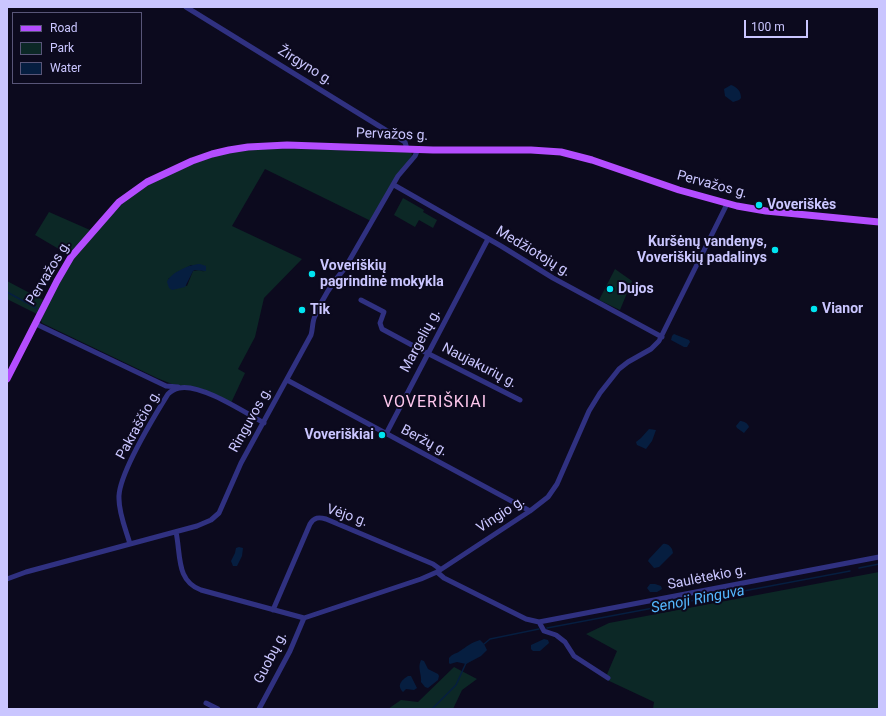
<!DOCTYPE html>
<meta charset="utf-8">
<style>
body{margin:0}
#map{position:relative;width:886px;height:716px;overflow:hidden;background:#0c0a1e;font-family:Roboto,sans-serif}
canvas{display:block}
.frame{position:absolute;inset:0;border:8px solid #cac6ff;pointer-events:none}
.legend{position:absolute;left:12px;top:12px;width:130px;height:72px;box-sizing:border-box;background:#0c0a1e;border:1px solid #585578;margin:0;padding:5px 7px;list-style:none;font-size:12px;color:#cac6ff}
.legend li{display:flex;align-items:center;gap:8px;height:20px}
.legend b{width:20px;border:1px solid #585578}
.scale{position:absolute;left:744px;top:20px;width:64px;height:18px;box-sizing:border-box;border:2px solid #cac6ff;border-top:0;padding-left:5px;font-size:12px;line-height:14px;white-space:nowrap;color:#cac6ff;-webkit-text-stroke:3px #0c0a1e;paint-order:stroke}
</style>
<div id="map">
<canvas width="886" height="716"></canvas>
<div class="frame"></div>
<ul class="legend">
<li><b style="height:5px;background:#b44dff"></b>Road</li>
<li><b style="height:11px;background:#0c2826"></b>Park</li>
<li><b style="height:11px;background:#061e40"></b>Water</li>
</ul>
<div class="scale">100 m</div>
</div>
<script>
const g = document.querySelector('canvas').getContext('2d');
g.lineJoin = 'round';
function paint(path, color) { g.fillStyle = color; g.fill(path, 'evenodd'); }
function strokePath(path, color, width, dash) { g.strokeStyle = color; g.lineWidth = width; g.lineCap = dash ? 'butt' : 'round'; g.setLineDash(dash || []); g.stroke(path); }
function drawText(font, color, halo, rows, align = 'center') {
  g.font = font + ' Roboto,sans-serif'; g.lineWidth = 4; g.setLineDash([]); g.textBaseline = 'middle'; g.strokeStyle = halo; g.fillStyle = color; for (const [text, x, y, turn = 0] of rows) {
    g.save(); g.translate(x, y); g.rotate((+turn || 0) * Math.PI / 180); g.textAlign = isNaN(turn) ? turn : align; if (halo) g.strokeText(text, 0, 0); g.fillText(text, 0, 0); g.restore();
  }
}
paint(new Path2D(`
 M 262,148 L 411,152 L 412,155 L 371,221 L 265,169 L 232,226 L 302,259 L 264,298 L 255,337 L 238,369 L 245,373 L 231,403 L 205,390 L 172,384 L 157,378 L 42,323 L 41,320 L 61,276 L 84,244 L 127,199 L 163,176 L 218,154 ZM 191,265 L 205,272 L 199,270 L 193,271 L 187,286 L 168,279 Z
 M 403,198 L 424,210 L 423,212 L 437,220 L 433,228 L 419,220 L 415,227 L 394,215 Z
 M 49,212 L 90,230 L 69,255 L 35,235 Z
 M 615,269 L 632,281 L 620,310 L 599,300 Z
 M 7,281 L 43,300 L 37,314 L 7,299 Z
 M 879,572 L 879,709 L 653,709 L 654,702 L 605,679 L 617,651 L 586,634 L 609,623 Z
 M 454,667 L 477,679 L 462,690 L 453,709 L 388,709 L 401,700 L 418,702 Z`), '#0c2826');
paint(new Path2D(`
 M 731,85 C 737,87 741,91 741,98 L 739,100 L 733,102 L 725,96 L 724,89 Z
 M 200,264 L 206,266 L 206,271 L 195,270 L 193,271 L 185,287 L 172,290 L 169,288 L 167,282 C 170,273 190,264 200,264 Z
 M 674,334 L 689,340 L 690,342 L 687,347 L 684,347 L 671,340 L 672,336 Z
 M 740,421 C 743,421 748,423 749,427 L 744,433 L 737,428 L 736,426 Z
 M 649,429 L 656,430 L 652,441 L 646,449 L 637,445 L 636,442 L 641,438 Z
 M 663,544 C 667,543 670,546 672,549 L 673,553 L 659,567 L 654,568 L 648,561 L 649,559 Z
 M 239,547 L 243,548 L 242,556 L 237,566 L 233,566 L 231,561 L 235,553 L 236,548 Z
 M 650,584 L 655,584 L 661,586 L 662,589 L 657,592 L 650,592 L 647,588 Z
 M 544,639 L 548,640 L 549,643 L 540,651 L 533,651 L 531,649 L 531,645 Z
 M 480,640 L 484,644 L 487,650 L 481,656 L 466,664 L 457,662 L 450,664 L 449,663 L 449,658 C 453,653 456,654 460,651 C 466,647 472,642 480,640 Z
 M 421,660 L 424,661 L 428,669 L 438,674 L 439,676 L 438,680 L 428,688 L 425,687 L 421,682 C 422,674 417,668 421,660 Z
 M 408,676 L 411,676 L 417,688 L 414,690 L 406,689 L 403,692 C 396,685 402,680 408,676 Z`), '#061e40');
strokePath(new Path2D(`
 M 7,292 L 36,308
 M 859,568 L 879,564
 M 547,628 L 850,571
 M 484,644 L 490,639 L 539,629
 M 432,709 L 456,685 L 466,663`), '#061e40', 1.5);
strokePath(new Path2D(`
 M 186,7 L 405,142 L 407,149
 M 394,185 L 501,246 L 553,278 L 662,337
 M 361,300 L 384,312 L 380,323 L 382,329 L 423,351 L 520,400
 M 36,324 L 166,386 L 178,387
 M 287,380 L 530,511
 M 386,434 L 488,239
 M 176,532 C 181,555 176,581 201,590 L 304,618 L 421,579 L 437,572 L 530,511 L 548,497 L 557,484 L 589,411 L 600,393 L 619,369 L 628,362 L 651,349 L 659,341 L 727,204
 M 130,544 C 126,530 119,514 119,499 C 117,476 155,415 168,394 C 171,391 174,389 179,388 C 200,383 244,412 264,423
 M 437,572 L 444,578 L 526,619 L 539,622
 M 7,579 L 26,572 L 197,526 L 211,520 L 219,513 L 241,463 L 311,335 C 313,329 312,322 315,316 C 322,299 333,282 345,268 L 398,176 L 415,156 L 418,149
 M 273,610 L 310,524 C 314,517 319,517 326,519 L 433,564 L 440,569
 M 539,622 L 879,557
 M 539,622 L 544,631 L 556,635 L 565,642 L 574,656 L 608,678
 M 206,703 L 218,709
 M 259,709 L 290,651 L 304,618`), '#303181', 5);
strokePath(new Path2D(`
 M 7,379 L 57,281 L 71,257 L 119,202 L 147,182 L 192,161 L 212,154 L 229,150 L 248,147 L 287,145 L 433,150 L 531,150 L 561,152 L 592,160 L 679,190 L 737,206 L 766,211 L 879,222`), '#b44dff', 7);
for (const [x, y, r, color] of [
 [759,205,4,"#00e5f1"],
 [775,250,4,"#00e5f1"],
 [312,274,4,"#00e5f1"],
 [610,289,4,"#00e5f1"],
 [814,309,4,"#00e5f1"],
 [302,310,4,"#00e5f1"],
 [382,435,4,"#00e5f1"]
]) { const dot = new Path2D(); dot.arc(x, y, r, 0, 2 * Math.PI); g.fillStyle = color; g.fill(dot); strokePath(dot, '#0c0a1e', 1.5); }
drawText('14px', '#cac6ff', '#0c0a1e', [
 ["Žirgyno g.",305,66,32],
 ["Pervažos g.",392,135,2],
 ["Pervažos g.",712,185,15],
 ["Medžiotojų g.",533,252,31],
 ["Pervažos g.",49,273,-59],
 ["Margelių g.",421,341,-62],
 ["Naujakurių g.",479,366,27],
 ["Ringuvos g.",251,420,-61],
 ["Pakraščio g.",139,425,-61],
 ["Beržų g.",424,441,28],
 ["Vingio g.",501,515,-33],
 ["Vėjo g.",347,516,19],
 ["Saulėtekio g.",707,578,-11],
 ["Guobų g.",271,658,-63]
]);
drawText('bold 14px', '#cac6ff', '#0c0a1e', [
 ["Voveriškės",767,205],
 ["Kuršėnų vandenys,",767,242,"right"],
 ["Voveriškių padalinys",767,258,"right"],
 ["Voveriškių",320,266],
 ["pagrindinė mokykla",320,282],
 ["Dujos",618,289],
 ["Vianor",822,309],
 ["Tik",310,310],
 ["Voveriškiai",374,435,"right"]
], 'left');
drawText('italic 15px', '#54b8ff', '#0c0a1e', [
 ["Senoji Ringuva",698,600,-11]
]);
g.letterSpacing = '1px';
drawText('16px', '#ffc8ee', '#0c0a1e', [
 ["VOVERIŠKIAI",435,403]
]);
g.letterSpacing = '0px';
</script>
